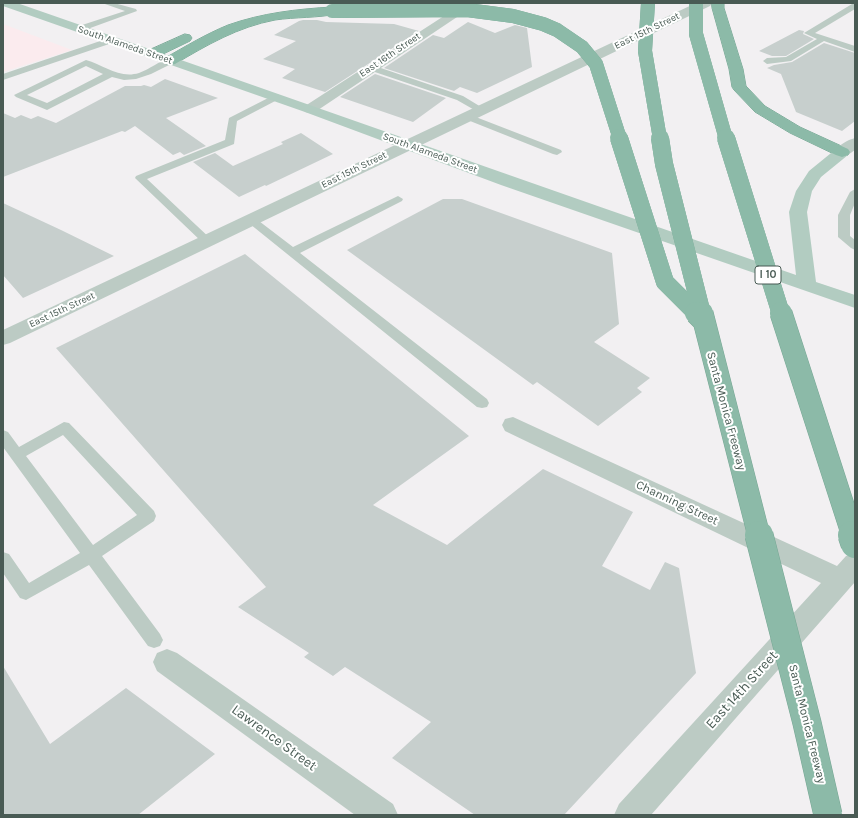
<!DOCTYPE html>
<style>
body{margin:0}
#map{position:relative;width:858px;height:818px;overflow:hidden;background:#f2f0f2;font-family:Karla,sans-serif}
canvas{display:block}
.frame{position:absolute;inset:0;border:4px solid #495b54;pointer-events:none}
</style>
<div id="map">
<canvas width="858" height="818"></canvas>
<div class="frame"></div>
</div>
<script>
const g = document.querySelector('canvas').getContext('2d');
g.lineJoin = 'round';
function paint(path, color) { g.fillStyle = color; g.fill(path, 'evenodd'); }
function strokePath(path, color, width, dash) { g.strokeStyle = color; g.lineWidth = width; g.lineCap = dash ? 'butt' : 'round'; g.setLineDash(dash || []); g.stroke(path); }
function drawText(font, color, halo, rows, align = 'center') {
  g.font = font + ' Karla,sans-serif'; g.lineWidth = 4; g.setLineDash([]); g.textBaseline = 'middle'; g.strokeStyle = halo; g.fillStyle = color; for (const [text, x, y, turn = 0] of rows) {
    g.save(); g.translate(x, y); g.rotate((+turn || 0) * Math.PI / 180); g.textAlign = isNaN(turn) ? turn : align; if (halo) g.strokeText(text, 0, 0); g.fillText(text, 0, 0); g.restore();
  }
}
paint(new Path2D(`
 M 3,24 L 72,50 L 3,72 Z`), '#fbebee');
paint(new Path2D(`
 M 303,20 L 317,20 L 326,22 L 394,24 L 419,31 L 325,92 L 282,78 L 295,69 L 263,59 L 296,41 L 274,35 L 299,21 Z
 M 468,22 L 495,33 L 515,25 L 527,28 L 532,67 L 477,93 L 460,87 L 454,91 L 384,68 L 433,35 L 444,38 Z
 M 799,30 L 804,31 L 803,34 L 814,39 L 786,56 L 772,56 L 759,51 Z
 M 824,43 L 855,53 L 855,121 L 842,131 L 796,112 L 781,74 L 767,68 L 774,65 L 792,62 Z
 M 375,74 L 446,98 L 413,122 L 340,97 Z
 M 165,79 L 218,98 L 166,118 L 206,146 L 184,155 L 180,152 L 173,155 L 135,126 L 125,132 L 122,131 L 3,177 L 3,113 L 15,118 L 21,115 L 31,119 L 38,116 L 56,123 L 125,86 L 141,86 L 144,85 L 151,87 Z
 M 301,133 L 333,154 L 266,186 L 265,185 L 239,197 L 193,162 L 215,153 L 233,166 L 283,144 L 281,142 Z
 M 443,199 L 462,199 L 612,253 L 619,324 L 594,342 L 650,378 L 637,388 L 642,392 L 598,426 L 537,382 L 533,385 L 347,250 Z
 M 3,203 L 61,230 L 114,256 L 23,298 L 3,275 Z
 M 245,254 L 469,436 L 373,505 L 447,545 L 543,469 L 633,512 L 602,566 L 650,590 L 665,562 L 679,568 L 696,673 L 564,815 L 475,815 L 392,758 L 431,722 L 345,667 L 333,676 L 304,657 L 309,653 L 238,607 L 266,587 L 56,348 Z
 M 3,666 L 50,744 L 126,688 L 215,754 L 138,815 L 3,815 Z`), '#c7cfcd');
const motorway = new Path2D(`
 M 712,3 L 724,3 L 724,8 L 743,69 L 746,86 L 765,106 L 800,127 L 848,149 L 850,152 L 848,155 L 842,157 L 836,155 L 790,133 L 755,112 L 734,90 L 732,87 L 729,69 L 712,8 Z
 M 332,7 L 336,8 L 338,11 L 336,14 C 319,18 295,17 275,20 C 238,27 207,45 175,64 L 170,65 L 165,64 L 163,61 L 165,58 C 186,46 206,34 228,25 C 262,13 297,9 332,7 Z
 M 185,34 L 190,35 L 192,38 L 190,41 L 157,57 L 147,57 L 145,54 L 147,51 Z`);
strokePath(motorway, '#77a694', 1);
paint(new Path2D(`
 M 102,3 L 114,3 L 136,9 L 137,11 L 82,31 L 76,31 L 75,29 L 76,27 L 125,11 Z
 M 852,4 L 855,4 L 855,9 L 815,33 L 855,46 L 855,52 L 824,41 L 791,61 L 767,64 L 763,61 L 767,58 L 786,57 L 817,39 L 804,33 Z
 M 112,37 L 116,40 L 115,42 L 3,80 L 3,74 Z
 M 170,58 L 174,61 L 173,63 L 151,74 L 136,79 L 124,80 L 112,77 L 47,110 L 16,97 L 14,95 L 86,60 C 104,65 119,79 139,73 C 150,69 159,61 170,58 ZM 86,66 L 103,74 L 47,103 L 27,95 Z
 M 372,65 L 463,96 L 486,110 L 484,112 L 478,112 L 457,100 L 369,70 L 368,68 L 369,66 Z
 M 276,94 L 279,95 L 281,97 L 279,99 L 237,121 L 234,144 L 147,179 L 213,241 L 211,243 L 203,243 L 135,178 L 136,176 L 225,140 L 229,118 Z
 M 468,114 L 561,150 L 562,152 L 557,155 L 553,154 L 465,119 L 463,117 Z
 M 855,189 L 855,203 L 850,215 L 850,236 L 855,240 L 855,250 L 851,248 L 838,237 L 838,215 L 850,192 Z
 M 398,196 L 403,199 L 402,201 L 300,253 L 487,399 L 489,403 L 487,407 L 482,408 L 477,407 L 245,220 L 247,218 L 255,218 L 293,247 Z
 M 64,422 L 69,423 L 154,511 L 156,516 L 154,521 L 102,556 L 160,634 L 163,640 L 160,646 L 154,648 L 148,646 L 89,565 L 26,600 L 20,598 L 3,573 L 3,552 L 9,554 L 29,583 L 80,553 L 3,447 L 3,430 L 8,432 L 19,447 ZM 63,435 L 137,515 L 93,545 L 26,456 Z`), '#bccbc4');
paint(new Path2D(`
 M 855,138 L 855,150 C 848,155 845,157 836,155 L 834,152 C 839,145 847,140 855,138 Z
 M 513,417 L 837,566 L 846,556 L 855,553 L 855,582 L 651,815 L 614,815 L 619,804 L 821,583 L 505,431 L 502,425 L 505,419 Z
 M 167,649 L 177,653 L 393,804 L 398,815 L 355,815 L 157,671 L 153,662 L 157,653 Z`), '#bccbc4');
paint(new Path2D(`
 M 464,3 L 478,3 L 315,112 L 310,113 L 305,112 L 303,109 L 305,106 Z
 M 696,3 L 712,3 L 710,6 L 10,343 L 3,345 L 3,330 Z`), '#bccbc4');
paint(new Path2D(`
 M 3,3 L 17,3 C 277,93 536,185 796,275 L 789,212 L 796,191 L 809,171 L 836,149 L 842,147 L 848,149 L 850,152 L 848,155 L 821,177 L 812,191 L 807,212 L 816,282 L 855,295 L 855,308 L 501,185 L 305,112 L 3,6 Z`), '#b2ccc1');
paint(motorway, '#8cbaa8');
const motorwayBridgeFar3 = new Path2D(`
 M 648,3 L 645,51 L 660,139
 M 696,3 L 696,34 L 726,139
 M 332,11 L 467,10 L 513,16 L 543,24 L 557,30 L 582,47 L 596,64 L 620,139`);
const motorwayBridgeFar2 = new Path2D(`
 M 619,138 L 665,282 L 697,314
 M 660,138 L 664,164 L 702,314
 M 726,138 L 781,314`);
const motorwayBridgeFar1 = new Path2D(`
 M 696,313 L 702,319
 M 702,313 L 759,536
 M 781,313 L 853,536`);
const motorwayBridge = new Path2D(`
 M 759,535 L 807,723 L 828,815
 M 852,535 L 855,544`);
strokePath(motorwayBridgeFar3, '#77a694', 14, []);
strokePath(motorwayBridgeFar2, '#77a694', 18, []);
strokePath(motorwayBridgeFar1, '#77a694', 23, []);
strokePath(motorwayBridge, '#77a694', 29, []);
strokePath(motorwayBridgeFar3, '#8cbaa8', 14);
strokePath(motorwayBridgeFar2, '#8cbaa8', 18);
strokePath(motorwayBridgeFar1, '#8cbaa8', 22);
strokePath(motorwayBridge, '#8cbaa8', 28);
drawText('10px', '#495b54', '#fff', [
 ["East 15th Street",647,31,-26],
 ["South Alameda Street",125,45,19],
 ["East 16th Street",390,55,-34],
 ["South Alameda Street",430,153,20],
 ["East 15th Street",354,170,-26],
 ["East 15th Street",62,310,-25]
]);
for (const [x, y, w] of [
 [768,275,26]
]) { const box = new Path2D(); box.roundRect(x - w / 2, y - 9, w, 18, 3); g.fillStyle = '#fff'; g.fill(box); strokePath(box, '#495b54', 1); }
drawText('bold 11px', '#495b54', null, [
 ["I 10",768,275]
]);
drawText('12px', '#495b54', '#fff', [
 ["Santa Monica Freeway",726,411,75],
 ["Channing Street",677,503,25],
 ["Santa Monica Freeway",807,724,76]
]);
drawText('14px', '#495b54', '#fff', [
 ["East 14th Street",742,690,-48],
 ["Lawrence Street",274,738,36]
]);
</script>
